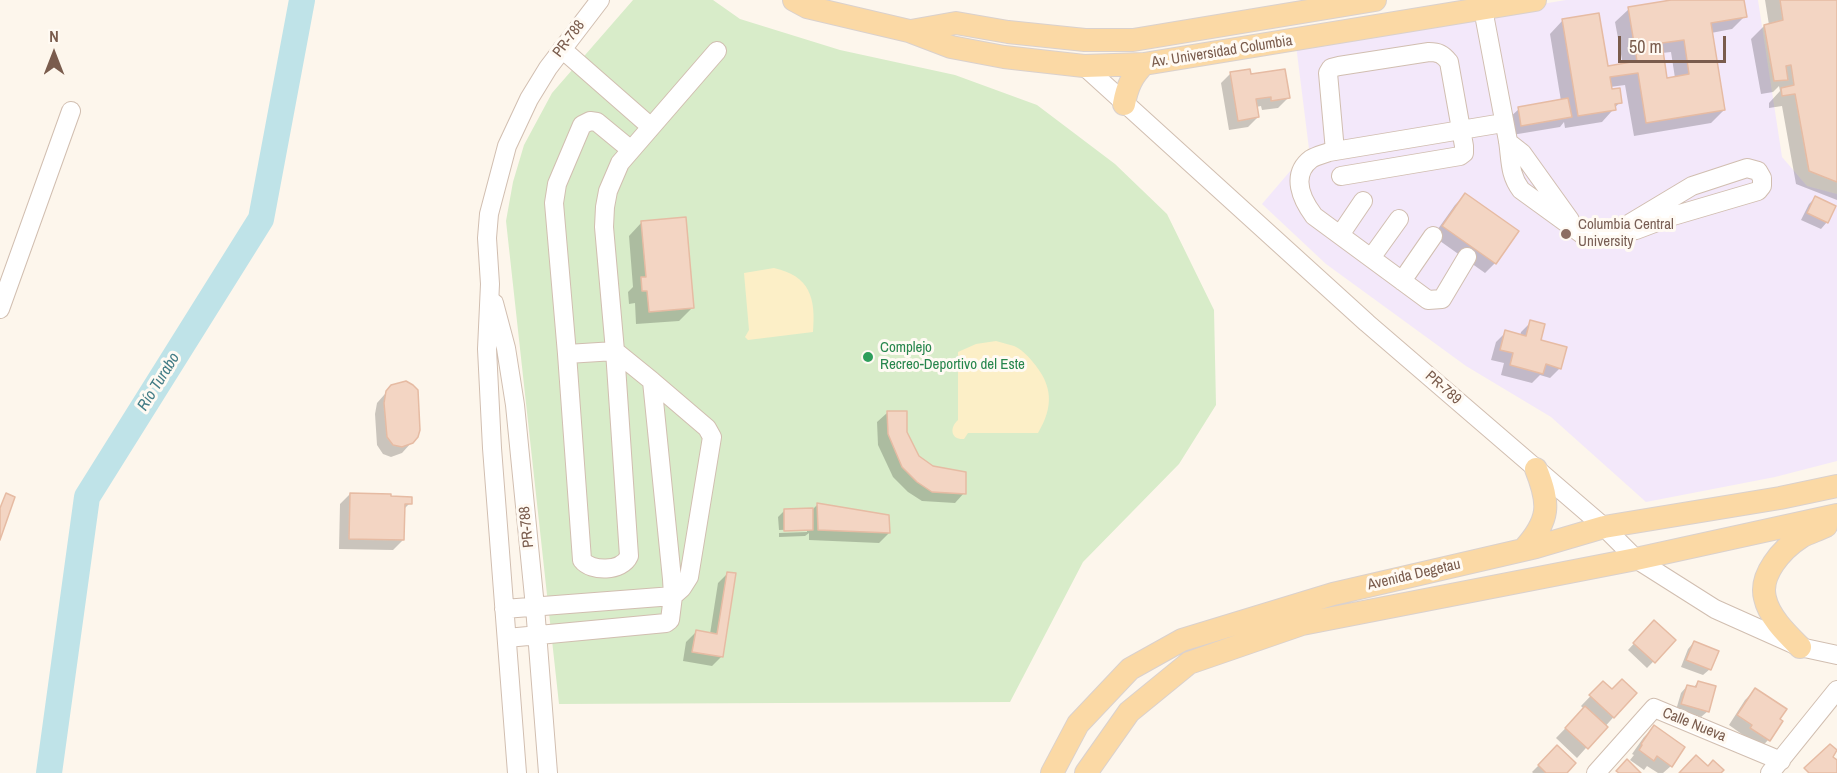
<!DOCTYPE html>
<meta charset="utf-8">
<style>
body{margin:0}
#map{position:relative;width:1837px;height:773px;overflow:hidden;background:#fdf6ec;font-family:"Archivo Narrow",sans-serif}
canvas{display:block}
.north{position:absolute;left:24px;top:24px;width:60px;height:60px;-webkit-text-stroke:4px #fffaf3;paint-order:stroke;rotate:0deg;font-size:16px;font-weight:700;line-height:24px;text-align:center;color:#7a5c4d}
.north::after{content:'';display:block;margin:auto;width:21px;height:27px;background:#7a5c4d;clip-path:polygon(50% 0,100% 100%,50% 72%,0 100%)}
.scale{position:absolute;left:1618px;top:36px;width:108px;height:27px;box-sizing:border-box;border:3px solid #7a5c4d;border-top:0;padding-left:8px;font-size:18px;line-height:21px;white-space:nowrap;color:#7a5c4d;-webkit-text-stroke:4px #fffaf3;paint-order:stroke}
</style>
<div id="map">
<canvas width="1837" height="773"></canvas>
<div class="north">N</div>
<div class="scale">50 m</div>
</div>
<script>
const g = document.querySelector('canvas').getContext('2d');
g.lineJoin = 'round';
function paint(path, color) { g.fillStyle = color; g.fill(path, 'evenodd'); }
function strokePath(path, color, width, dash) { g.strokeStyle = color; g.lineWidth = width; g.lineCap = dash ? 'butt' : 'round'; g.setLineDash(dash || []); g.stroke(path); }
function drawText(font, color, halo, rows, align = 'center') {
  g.font = font + ' "Archivo Narrow",sans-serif'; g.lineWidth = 6; g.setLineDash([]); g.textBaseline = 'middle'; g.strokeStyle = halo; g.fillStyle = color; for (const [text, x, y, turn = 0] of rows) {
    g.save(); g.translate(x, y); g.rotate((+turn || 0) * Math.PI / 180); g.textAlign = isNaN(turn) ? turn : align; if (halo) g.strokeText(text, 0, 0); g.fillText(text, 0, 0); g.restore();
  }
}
paint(new Path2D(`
 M 1566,0 L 1758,0 L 1782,157 L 1807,186 L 1837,194 L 1837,461 L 1775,477 L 1646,502 L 1551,417 L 1466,366 L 1326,264 L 1262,204 L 1309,149 L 1296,45 Z`), '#f3e8fa');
paint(new Path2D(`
 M 633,0 L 713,0 L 740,19 L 840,50 L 955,75 L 1037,105 L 1115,164 L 1167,214 L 1214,310 L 1216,405 L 1179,464 L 1083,562 L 1010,702 L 559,704 L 506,221 L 513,182 L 524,145 L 552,93 Z`), '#d8ecc9');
paint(new Path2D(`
 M 774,268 C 810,276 816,298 813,332 L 748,340 L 745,337 L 749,330 L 744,273 Z
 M 996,341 C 1002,343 1008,344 1014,346 C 1021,349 1027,355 1032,361 C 1053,385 1054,406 1038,433 L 968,433 L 964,439 C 951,440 949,428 958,420 L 958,352 L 976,344 Z`), '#fcefc7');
paint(new Path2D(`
 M 1680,0 L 1743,0 L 1745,16 L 1732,29 L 1711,33 L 1724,110 L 1711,123 L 1634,136 L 1625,85 L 1610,87 L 1620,102 L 1602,122 L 1565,128 L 1564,122 L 1560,127 L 1512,135 L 1509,118 L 1519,109 L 1561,101 L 1550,34 L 1563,20 L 1607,67 L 1623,65 L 1615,22 L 1629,9 ZM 1671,52 L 1675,78 L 1666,80 L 1662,53 Z
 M 1765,0 L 1837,0 L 1837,200 L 1796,184 L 1782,106 L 1769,108 L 1769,103 L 1780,91 L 1779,86 L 1773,92 L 1761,94 L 1751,39 L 1764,26 L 1769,25 Z
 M 1231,73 L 1250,76 L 1288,98 L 1278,108 L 1262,110 L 1261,106 L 1256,107 L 1258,117 L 1248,127 L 1229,130 L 1221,83 Z
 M 1465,195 L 1495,263 L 1485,273 L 1433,236 L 1455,205 Z
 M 1815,198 L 1834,206 L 1827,222 L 1821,229 L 1801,220 L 1809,204 Z
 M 642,222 L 692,308 L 679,321 L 636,324 L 635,303 L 629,304 L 628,292 L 633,287 L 629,236 Z
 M 1531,322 L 1539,341 L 1560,368 L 1550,378 L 1540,375 L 1532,383 L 1501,375 L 1504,363 L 1491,360 L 1496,342 L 1506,332 L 1520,336 L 1521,332 Z
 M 392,386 L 412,442 L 402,453 L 391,457 L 383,454 L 377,445 L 375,414 L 377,403 Z
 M 887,413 L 905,432 L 918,457 L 964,493 L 955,503 L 922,501 L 908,492 L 893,477 L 878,445 L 877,422 Z
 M 350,494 L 389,498 L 410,503 L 403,510 L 403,540 L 393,550 L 339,549 L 340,504 Z
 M 818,504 L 889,533 L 879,543 L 809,540 L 809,533 L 805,536 L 779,537 L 779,533 L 807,532 L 807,529 L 779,530 L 778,517 L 785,510 L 812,510 Z
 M 728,573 L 722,656 L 712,666 L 683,661 L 686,642 L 696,632 L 710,634 L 718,583 Z
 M 1654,622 L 1674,640 L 1647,668 L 1628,650 Z
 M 1694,642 L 1710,669 L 1703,675 L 1681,667 L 1688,649 Z
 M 1698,682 L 1708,711 L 1701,717 L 1676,710 L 1681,693 L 1687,686 L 1693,688 Z
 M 1603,683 L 1612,691 L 1635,693 L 1577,758 L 1556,738 L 1584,709 L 1581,706 Z
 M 1755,690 L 1781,722 L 1768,740 L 1759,750 L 1741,738 L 1743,735 L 1729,725 L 1745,700 Z
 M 1654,727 L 1671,766 L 1663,773 L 1658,773 L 1647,766 L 1644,770 L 1630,760 L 1634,755 L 1632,754 L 1644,737 Z
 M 1557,747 L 1565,773 L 1533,773 L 1532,772 Z`), '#0003');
strokePath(new Path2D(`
 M 49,773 L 87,497 L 261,219 L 302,0`), '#bfe3e8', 26);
const building = new Path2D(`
 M 1671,0 L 1744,0 L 1747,17 L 1711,23 L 1725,110 L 1646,123 L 1638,73 L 1610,77 L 1612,89 L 1620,88 L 1622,103 L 1615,104 L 1616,110 L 1578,116 L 1562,19 L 1599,13 L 1608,66 L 1637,61 L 1628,7 ZM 1684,40 L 1689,74 L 1667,78 L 1662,43 Z
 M 1780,0 L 1837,0 L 1837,182 L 1809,171 L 1795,94 L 1782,96 L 1781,88 L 1794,85 L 1791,65 L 1786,66 L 1788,80 L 1774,81 L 1764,25 L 1783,20 Z
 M 1250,69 L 1251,74 L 1285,69 L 1290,98 L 1271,101 L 1271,97 L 1256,99 L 1259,117 L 1238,121 L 1230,72 Z
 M 1568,98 L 1572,117 L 1521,126 L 1518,107 Z
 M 1465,193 L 1519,231 L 1496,264 L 1442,226 Z
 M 1815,196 L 1836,206 L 1828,223 L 1807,213 Z
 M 686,217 L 694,308 L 649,312 L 647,291 L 642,291 L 641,277 L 646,277 L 641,221 Z
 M 1530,320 L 1545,324 L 1541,340 L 1567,347 L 1561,369 L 1546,364 L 1543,374 L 1510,365 L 1513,353 L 1500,350 L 1505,330 L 1526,336 Z
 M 406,381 L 413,385 L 418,390 L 420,430 L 418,437 L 413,443 L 402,447 L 393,445 L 387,437 L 384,403 L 386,391 L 391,385 Z
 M 887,411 L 907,411 L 907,432 L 919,456 L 933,466 L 966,472 L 966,494 L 932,492 L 917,482 L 902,467 L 888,434 Z
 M 6,493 L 15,497 L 0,540 L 0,508 Z
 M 350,493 L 391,494 L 391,496 L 412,497 L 412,504 L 405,504 L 404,540 L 349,539 Z
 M 817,503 L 889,515 L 890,533 L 818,530 Z
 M 813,508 L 813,530 L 784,531 L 784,509 Z
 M 727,572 L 736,573 L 723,657 L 692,652 L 696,630 L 717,634 Z
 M 1654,620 L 1676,640 L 1655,663 L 1633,643 Z
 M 1694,641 L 1719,651 L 1711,670 L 1686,660 Z
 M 1622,679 L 1637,693 L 1614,718 L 1589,695 L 1603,681 L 1612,689 Z
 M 1698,681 L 1716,686 L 1709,712 L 1681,704 L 1687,685 L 1696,687 Z
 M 1755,688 L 1787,709 L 1780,719 L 1783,721 L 1770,741 L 1750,728 L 1752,725 L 1737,715 Z
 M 1585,706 L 1608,727 L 1588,749 L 1565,728 Z
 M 1654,725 L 1685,747 L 1672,767 L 1657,756 L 1654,761 L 1639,750 L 1642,745 L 1641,744 Z
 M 1830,744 L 1837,750 L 1833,757 L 1837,760 L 1837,773 L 1809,773 L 1804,768 Z
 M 1557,745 L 1576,763 L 1567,773 L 1546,773 L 1538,765 Z
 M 1696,755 L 1708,766 L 1713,760 L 1724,770 L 1721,773 L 1679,773 Z
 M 1627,759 L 1641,773 L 1619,773 L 1616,771 Z`);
paint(building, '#f3d5c3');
strokePath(building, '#e6bba3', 1.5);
const minor = new Path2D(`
 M 1483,0 L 1483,9 C 1491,53 1500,97 1508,141 C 1511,160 1509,174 1521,190 L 1583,235 L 1592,238 L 1603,238 L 1621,232 L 1636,230 L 1673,216 L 1758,191 L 1762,186 L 1762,178 L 1758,171 L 1747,168 L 1692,186 L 1627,225 L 1621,232
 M 562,49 L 651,127
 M 1084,66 L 1367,323 L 1604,527 L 1636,559 L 1715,609 L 1800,647 L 1837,655
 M 1508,142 L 1522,153 L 1570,220
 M 1335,151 L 1328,73 L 1331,68 L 1339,66 L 1429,52 C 1438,52 1443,54 1449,62 L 1464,146 L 1464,153 L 1460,156 L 1341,176
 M 1340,235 L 1363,201
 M 1467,257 L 1442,299 L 1428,300 L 1314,216 C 1302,200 1290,175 1311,159 C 1316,156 1324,154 1329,152 L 1503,123
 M 1371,258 L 1399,219
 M 1402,281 L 1433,236
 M 494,303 L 506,348 L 515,405 L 535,607 L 548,773
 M 0,309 L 71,111
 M 567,354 L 554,203 L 557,184 L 582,125 L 590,121 L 597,122 L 631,150
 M 504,609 L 673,596 L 682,588 L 689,577 L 712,437 L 707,428 L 652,381 L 615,351 L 567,354 L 582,560 C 591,572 622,572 629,556 L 615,351 L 604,227 L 605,207 L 608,191 L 620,163 L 717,51
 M 507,638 L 666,623 L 670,620 L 673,596 L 672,579 L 652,381
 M 517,773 L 492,448 L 487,349 L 490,284 L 487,238 L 489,214 L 507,146 L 529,99 L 548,68 L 600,0
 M 1596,773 L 1654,708 L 1781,761
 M 1770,773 L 1837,690`);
const major = new Path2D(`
 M 794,0 L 807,7 L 909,31 L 951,47 L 1004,57 L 1084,66 L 1144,64 L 1535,0
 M 911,31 L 956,23 L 1008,32 L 1085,40 L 1133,40 L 1375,0
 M 1124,104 C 1127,87 1132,76 1144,64
 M 1524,549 C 1550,520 1550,504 1536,469
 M 1800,647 C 1787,634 1769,617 1765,598 C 1759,575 1782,549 1801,537 C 1808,533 1818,530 1826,526
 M 1052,773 L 1078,724 L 1130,669 L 1182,640 L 1333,594 L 1536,547 L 1604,527 L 1780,498 L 1837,486
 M 1086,773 L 1129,712 L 1189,663 L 1302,624 L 1636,559 L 1837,515`);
strokePath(minor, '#d1beb0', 20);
strokePath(major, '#dad1cd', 24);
strokePath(minor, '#fff', 18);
strokePath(major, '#fbd9a5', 22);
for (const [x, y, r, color] of [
 [1566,234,6,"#8d6e63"],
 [868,357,6,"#2e9e5b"]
]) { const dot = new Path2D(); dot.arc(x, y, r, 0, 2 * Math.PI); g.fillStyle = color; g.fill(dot); strokePath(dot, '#fffaf3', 2); }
drawText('15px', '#7a5c4d', '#fffaf3', [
 ["PR-788",569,39,-53],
 ["Av. Universidad Columbia",1222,52,-9],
 ["PR-789",1443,388,41],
 ["PR-788",527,527,-96],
 ["Avenida Degetau",1414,575,-13],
 ["Calle Nueva",1694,725,22]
]);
drawText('15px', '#785e54', '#fffaf3', [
 ["Columbia Central",1578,225],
 ["University",1578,242]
], 'left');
drawText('15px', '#27864d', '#fffaf3', [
 ["Complejo",880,348],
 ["Recreo-Deportivo del Este",880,365]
], 'left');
drawText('italic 16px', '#437c86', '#fffaf3', [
 ["Río Turabo",159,382,-58]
]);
</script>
